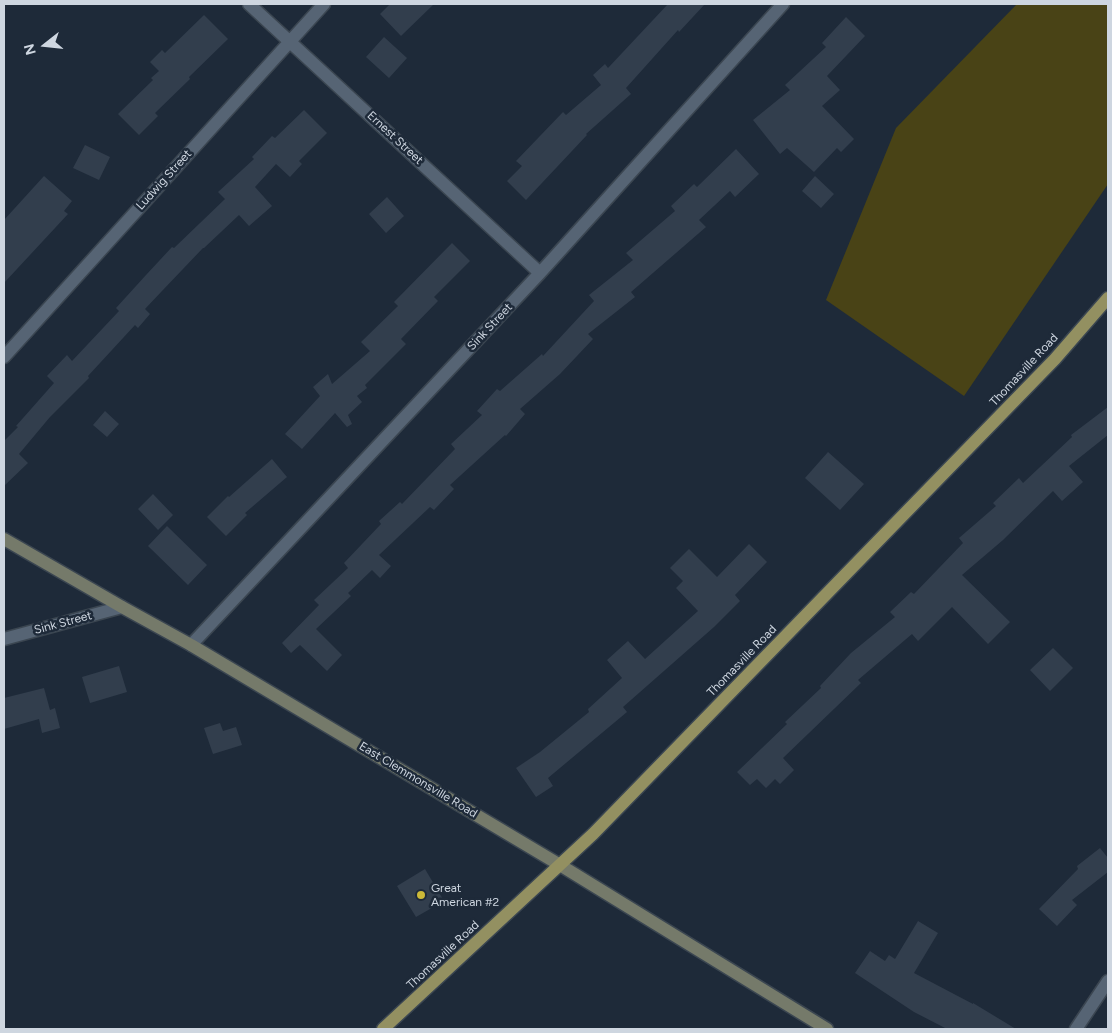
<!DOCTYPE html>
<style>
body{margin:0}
#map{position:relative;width:1112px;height:1033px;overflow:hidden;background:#1e2a39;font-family:Figtree,sans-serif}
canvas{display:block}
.frame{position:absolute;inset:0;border:5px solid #ced6e0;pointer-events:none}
.north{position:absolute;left:20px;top:20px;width:50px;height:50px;-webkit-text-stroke:4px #1e2a39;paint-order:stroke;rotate:254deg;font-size:14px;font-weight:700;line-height:20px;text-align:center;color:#ced6e0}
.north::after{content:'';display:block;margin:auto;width:18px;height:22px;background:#ced6e0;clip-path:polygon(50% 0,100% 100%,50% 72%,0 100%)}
</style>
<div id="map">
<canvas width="1112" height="1033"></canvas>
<div class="frame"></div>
<div class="north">N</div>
</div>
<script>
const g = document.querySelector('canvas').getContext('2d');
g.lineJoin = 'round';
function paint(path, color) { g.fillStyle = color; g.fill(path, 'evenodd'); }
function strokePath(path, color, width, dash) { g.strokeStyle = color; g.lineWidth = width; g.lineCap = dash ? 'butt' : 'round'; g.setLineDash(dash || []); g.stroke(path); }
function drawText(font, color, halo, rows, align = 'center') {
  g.font = font + ' Figtree,sans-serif'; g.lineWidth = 5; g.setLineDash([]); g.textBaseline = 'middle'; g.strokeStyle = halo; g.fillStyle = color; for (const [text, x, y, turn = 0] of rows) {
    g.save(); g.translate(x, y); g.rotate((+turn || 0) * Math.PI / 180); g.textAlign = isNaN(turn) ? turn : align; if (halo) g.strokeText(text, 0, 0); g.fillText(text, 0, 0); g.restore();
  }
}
paint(new Path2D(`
 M 1017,4 L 1108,4 L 1108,184 L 964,396 L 826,300 L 896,128 Z`), '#494316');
paint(new Path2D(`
 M 390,4 L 434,4 L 401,36 L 380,14 Z
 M 668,4 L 705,4 L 679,32 L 678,30 L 626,88 L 631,94 L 586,134 L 587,135 L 526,200 L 507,181 L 522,166 L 516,161 L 563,112 L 566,115 L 601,85 L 593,75 L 605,64 L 608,68 Z
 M 204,15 L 228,39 L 189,77 L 190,79 L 155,113 L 158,116 L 139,135 L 118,114 L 153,80 L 151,78 L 159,71 L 150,62 L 162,50 L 165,53 Z
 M 846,17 L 865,36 L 827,76 L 840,90 L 822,106 L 854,139 L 841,152 L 837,148 L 814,172 L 787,148 L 780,154 L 753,120 L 790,90 L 785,85 L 826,47 L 822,43 Z
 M 384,37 L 407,58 L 389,78 L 366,57 Z
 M 304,110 L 327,133 L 299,161 L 302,164 L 290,177 L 276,164 L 255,187 L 272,206 L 249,226 L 239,215 L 204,248 L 203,248 L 162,291 L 145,309 L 150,314 L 138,328 L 135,325 L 88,376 L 89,378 L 50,417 L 19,454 L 28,463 L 4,486 L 4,439 L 5,440 L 18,427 L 16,426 L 54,383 L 47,376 L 67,355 L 72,361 L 119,311 L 116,308 L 146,275 L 172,247 L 174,248 L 225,199 L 218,192 L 254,159 L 252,157 L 272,136 L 275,138 Z
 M 85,145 L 110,157 L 99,180 L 73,168 Z
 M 736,149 L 759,174 L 735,197 L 730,191 L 699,220 L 706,227 L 631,292 L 635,297 L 588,334 L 593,339 L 560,374 L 520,409 L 525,414 L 506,436 L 505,435 L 450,485 L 454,489 L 434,510 L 430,507 L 379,555 L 391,566 L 380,578 L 372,570 L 348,593 L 351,596 L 316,629 L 342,655 L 327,671 L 300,645 L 291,653 L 282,643 L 319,605 L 314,600 L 348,568 L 344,563 L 381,524 L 379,521 L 400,502 L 402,504 L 455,449 L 451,444 L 482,415 L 477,411 L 497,389 L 500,391 L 542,354 L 543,356 L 594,301 L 589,295 L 633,260 L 626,253 L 675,211 L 671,206 L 694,184 L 697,187 Z
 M 44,176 L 72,201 L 64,211 L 68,214 L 4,283 L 4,220 Z
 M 815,176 L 834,194 L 821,208 L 802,191 Z
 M 387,197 L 404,216 L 386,233 L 369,214 Z
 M 452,243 L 470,261 L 434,297 L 438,301 L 401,339 L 406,344 L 365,385 L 367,388 L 357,396 L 362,402 L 348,415 L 352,424 L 347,427 L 335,413 L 302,449 L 285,434 L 320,396 L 313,387 L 328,374 L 332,384 L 370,351 L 361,342 L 398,306 L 394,302 Z
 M 1108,407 L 1108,435 L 1069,466 L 1083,482 L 1062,501 L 1053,491 L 1003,540 L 962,575 L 1010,622 L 988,644 L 952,607 L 918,641 L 912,634 L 858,680 L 861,683 L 783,758 L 794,770 L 780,784 L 775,779 L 766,788 L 757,779 L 750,785 L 737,772 L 787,724 L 785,722 L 821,688 L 820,686 L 851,653 L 895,617 L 890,612 L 911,592 L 914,594 L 963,543 L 959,538 L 996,506 L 993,503 L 1019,478 L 1023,483 L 1072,437 L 1071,435 Z
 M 105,411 L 119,424 L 107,437 L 93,425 Z
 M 828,452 L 864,484 L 840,510 L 805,478 Z
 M 272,459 L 287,477 L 245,513 L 247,515 L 226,536 L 207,517 L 228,496 L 229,497 Z
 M 153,494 L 173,515 L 158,530 L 138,509 Z
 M 167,526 L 207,565 L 188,585 L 148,546 Z
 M 749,544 L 767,562 L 735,595 L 740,601 L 714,627 L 623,707 L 627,712 L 548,778 L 553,786 L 536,797 L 516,768 L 540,752 L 589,712 L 588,709 L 622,678 L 607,660 L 628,641 L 645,659 L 698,611 L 676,588 L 683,581 L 670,568 L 689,549 L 717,577 Z
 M 1053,648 L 1073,668 L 1050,691 L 1030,670 Z
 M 119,666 L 127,692 L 90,703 L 82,677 Z
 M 44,688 L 50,710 L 55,708 L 60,728 L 42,733 L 39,719 L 4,729 L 4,698 Z
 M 220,723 L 223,731 L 236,727 L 242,745 L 213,754 L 204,728 Z
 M 1100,848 L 1108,858 L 1108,872 L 1072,900 L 1077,905 L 1057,926 L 1039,909 L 1078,869 L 1077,866 Z
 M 425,869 L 444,901 L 416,917 L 397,886 Z
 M 918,921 L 938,933 L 914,973 L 973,1004 L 973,1003 L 1016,1029 L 947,1029 L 914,1012 L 855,973 L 870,951 L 885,961 L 889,955 L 895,959 Z`), '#323e4d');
const street = new Path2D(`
 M 249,4 L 540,273
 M 4,357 L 324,4
 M 4,639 L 122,607
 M 191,645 L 540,273 L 783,4
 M 1076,1029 L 1108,981`);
const secondary = new Path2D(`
 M 4,539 L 122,607 L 191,645 L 560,865 L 827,1029`);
const primary = new Path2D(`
 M 383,1029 L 593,834 L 1055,359 L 1108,298`);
strokePath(street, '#3b4651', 15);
strokePath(secondary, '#3b4651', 15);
strokePath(primary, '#3b4651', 15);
strokePath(street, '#566474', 12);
strokePath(secondary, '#757a6a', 12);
strokePath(primary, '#939061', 12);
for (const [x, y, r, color] of [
 [421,895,5,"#ccb938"]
]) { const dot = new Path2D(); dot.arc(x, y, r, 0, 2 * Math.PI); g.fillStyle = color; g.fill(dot); strokePath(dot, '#1e2a39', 2); }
drawText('12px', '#ced6e0', '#1e2a39', [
 ["Ernest Street",395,138,43],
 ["Ludwig Street",164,180,-48],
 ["Sink Street",490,327,-47],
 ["Thomasville Road",1024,370,-47],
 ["Sink Street",63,623,-15],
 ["Thomasville Road",742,661,-46],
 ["East Clemmonsville Road",418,780,31],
 ["Thomasville Road",443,955,-43]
]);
drawText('12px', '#ced6e0', '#1e2a39', [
 ["Great",431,888],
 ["American #2",431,902]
], 'left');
</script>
